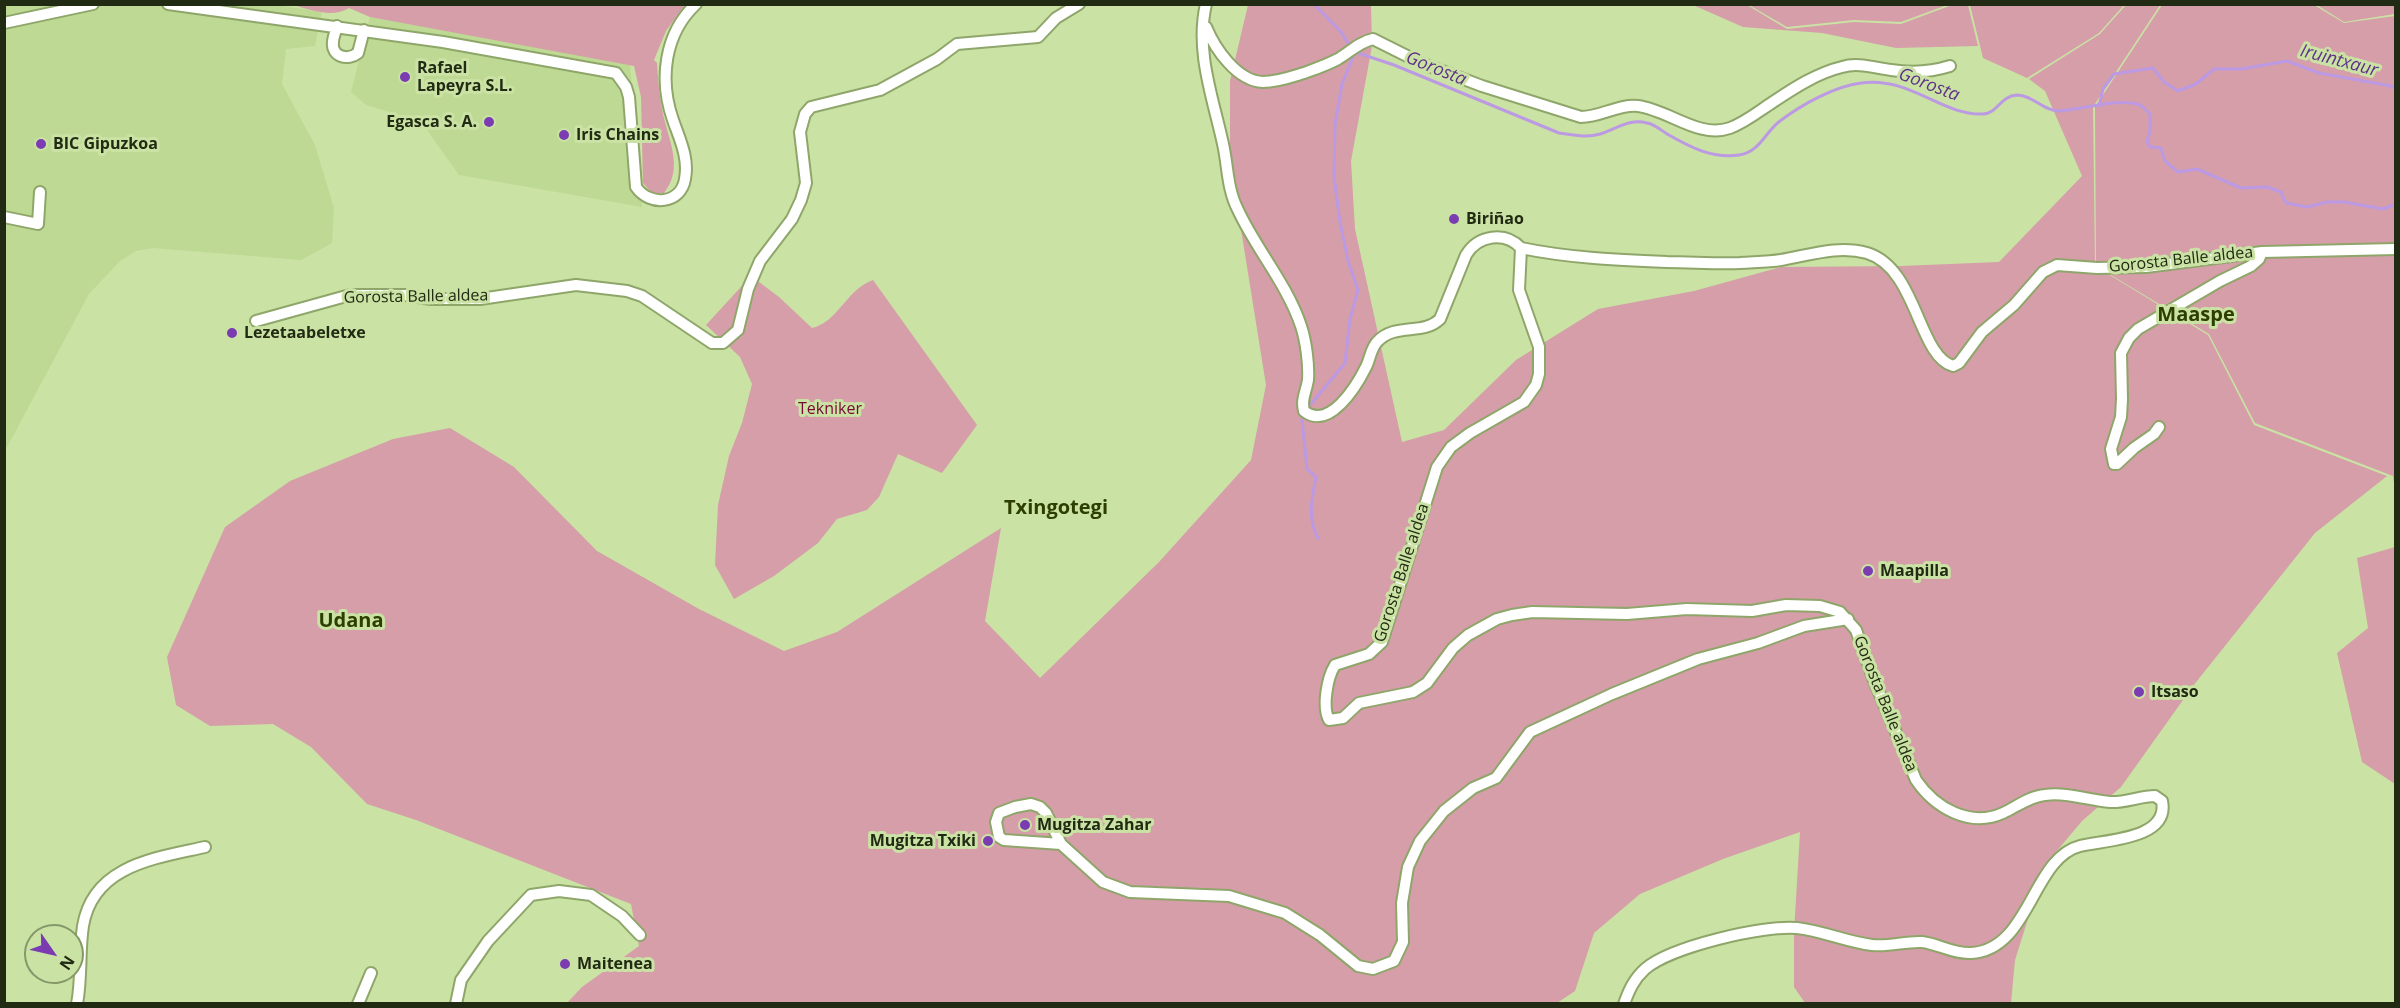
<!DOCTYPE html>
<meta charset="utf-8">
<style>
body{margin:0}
#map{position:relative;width:2400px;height:1008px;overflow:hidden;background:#cae2a4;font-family:"Open Sans",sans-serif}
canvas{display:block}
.frame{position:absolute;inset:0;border:6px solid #212a12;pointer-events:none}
.north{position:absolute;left:24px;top:924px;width:60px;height:60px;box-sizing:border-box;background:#cae2a4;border:2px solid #86986a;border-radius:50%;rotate:124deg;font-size:16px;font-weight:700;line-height:24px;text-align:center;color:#212a12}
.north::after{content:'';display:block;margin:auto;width:21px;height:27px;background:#7b3cb1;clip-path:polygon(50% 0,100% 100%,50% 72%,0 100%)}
</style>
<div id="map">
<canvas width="2400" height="1008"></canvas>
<div class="frame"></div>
<div class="north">N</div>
</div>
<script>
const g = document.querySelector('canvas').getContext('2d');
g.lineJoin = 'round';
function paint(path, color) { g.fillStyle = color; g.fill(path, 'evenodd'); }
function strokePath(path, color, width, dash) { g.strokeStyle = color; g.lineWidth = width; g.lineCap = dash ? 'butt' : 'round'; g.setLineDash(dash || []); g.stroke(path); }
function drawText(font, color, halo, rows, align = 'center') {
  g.font = font + ' "Open Sans",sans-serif'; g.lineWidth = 6; g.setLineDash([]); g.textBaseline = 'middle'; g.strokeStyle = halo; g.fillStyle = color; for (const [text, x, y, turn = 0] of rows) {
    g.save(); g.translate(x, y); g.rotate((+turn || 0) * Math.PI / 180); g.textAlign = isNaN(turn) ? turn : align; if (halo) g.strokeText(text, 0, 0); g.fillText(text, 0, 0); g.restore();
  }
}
paint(new Path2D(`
 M 269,4 L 322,12 L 315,46 L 286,49 L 282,84 L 315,145 L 334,208 L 332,243 L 301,260 L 153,248 L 136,251 L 120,261 L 89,294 L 5,451 L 5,5 Z
 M 370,17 L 630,64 L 642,207 L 459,175 L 427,130 L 416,120 L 366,105 L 351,92 Z`), '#bed993');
paint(new Path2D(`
 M 292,5 L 685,5 L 666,31 L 654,60 L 657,63 C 658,78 659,94 662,109 C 667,138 685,167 664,193 L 652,193 L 643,183 L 641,97 L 634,66 L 370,17 L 349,8 C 332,19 310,9 292,5 Z
 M 1248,5 L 1371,5 L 1372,46 L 1351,161 L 1355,229 L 1402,442 L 1444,430 L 1516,360 L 1598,309 L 1694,291 L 1781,267 L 1901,266 L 1999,262 L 2082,176 L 2045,91 L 2029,79 L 2100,34 L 2126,5 L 2160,5 L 2093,107 L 2095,266 L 2208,335 L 2254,425 L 2392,478 L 2387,476 L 2315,533 L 2193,686 L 2121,787 L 2082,821 L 2045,865 L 2015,960 L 2011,1003 L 1805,1003 L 1794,987 L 1794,932 L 1800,832 L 1723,859 L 1640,894 L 1594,933 L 1575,991 L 1557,1003 L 567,1003 L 582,987 L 639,946 L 631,904 L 416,820 L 367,804 L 311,747 L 273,724 L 210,726 L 176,705 L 167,657 L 225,527 L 290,481 L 393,439 L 450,428 L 514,467 L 597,551 L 699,609 L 784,651 L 837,632 L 1001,528 L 985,621 L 1040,678 L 1159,562 L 1251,460 L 1266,385 L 1230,161 L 1230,81 Z
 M 1693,5 L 1747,5 L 1787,29 L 1854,22 L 1901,24 L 1952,5 L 1968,5 L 1978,46 L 1896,48 L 1822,33 L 1743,27 Z
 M 1749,5 L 1947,5 L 1901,22 L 1854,20 L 1787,27 Z
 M 1970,5 L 1970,4 L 2124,5 L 2099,33 L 2027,78 L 1983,58 Z
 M 2162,5 L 2314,5 L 2344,23 L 2395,16 L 2395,490 L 2393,476 L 2255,423 L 2209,334 L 2096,266 L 2095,107 Z
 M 2317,5 L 2395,5 L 2395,14 L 2344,22 Z
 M 751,276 L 779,297 L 812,328 C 837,323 847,289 873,280 L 977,425 L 942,473 L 898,454 L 879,497 L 867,510 L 837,519 L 818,543 L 774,576 L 734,599 L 715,565 L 718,505 L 729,456 L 742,423 L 752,384 L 740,357 L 706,325 Z
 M 2395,547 L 2396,547 L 2395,784 L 2362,762 L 2337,653 L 2368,628 L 2357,558 Z`), '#d59ea9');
strokePath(new Path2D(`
 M 1314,4 L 1341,32 L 1349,45
 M 2099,106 L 2103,89 L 2114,74 L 2153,68 L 2164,82 L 2178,91 L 2196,84 L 2214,69 L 2241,69 L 2287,61 L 2319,73 L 2391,86 L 2396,89
 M 1311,404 L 1345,363 L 1350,319 L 1358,290 L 1348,261 L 1340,222 L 1334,177 L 1335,124 L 1342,84 L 1355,52 L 1394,65 L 1559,133 C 1574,135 1586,138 1600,134 C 1616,129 1630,118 1647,123 C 1654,124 1661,130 1667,134 C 1690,147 1712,159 1739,155 C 1760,152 1765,132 1780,121 C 1801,105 1835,86 1861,83 C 1910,76 1942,116 1983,114 C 1998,113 2000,96 2017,95 C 2033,95 2043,111 2059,111 C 2082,110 2119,97 2140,105 C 2143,107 2147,111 2150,114 L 2150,131 L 2147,142 L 2150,147 L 2161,148 L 2165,161 L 2178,172 L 2197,169 L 2241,188 L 2267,187 L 2281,192 L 2286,203 L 2307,207 L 2327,202 L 2344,202 L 2383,209 L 2396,204
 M 1302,420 L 1307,469 L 1316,477 C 1312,498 1307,519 1318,538`), '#bc99e3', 3);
const minor = new Path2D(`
 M 168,4 L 443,42 L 616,73 L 626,87 L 629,97 L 636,187 C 650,207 681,204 685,179 C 689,158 680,140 673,120 C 659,80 664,34 696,4
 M 1206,4 C 1195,51 1213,98 1223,144 C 1228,166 1227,189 1238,210 C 1256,249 1287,284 1301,326 C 1306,341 1309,364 1308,380 C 1306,392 1301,399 1304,411 C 1329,431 1356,387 1366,367 C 1370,359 1371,348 1377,342 C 1395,322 1423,336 1440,319 L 1466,255 C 1478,235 1505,231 1521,248 L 1519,290 L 1539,347 L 1539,374 L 1536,385 L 1524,402 L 1470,433 L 1451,447 L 1437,467 L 1382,642 L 1369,654 L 1335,665 C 1327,678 1322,707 1329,720 L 1343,718 L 1359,703 L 1413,692 L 1427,683 L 1453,648 L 1468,635 L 1497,619 L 1512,615 L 1532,612 L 1627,614 L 1687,609 L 1752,611 L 1786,605 L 1820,606 L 1840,612 L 1856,630 L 1873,678 L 1916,780 C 1935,808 1970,828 2003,813 C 2016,807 2030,796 2045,795 C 2067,792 2088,800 2110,802 C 2125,803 2140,796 2155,796 L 2162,801 C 2170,840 2103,840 2080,846 C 2032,858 2030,950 1971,953 C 1953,954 1939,944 1922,942 C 1905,941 1890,947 1872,945 C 1847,942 1823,931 1797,928 C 1763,925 1670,947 1645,969 C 1634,979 1629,990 1624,1004
 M 4,23 L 93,4
 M 337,26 C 336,31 333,37 333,42 C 331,57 348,61 358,53 L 364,30
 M 1206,27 C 1215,49 1237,81 1263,82 C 1277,82 1291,77 1304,73 C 1315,69 1327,65 1338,59 C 1350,52 1359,42 1373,39 L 1421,63 L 1482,86 L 1581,117 C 1601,117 1618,104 1638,106 C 1669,110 1699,139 1730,128 C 1746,122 1759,111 1773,102 C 1794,88 1817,73 1842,67 C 1858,62 1875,68 1891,70 C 1911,73 1931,72 1950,66
 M 4,217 L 38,224 L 40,192
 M 1521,248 C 1569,258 1618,260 1667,262 C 1691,262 1716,264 1740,263 C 1754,262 1768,262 1781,260 C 1810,255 1838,245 1867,253 C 1917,268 1918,356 1953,366 L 1959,363 L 1982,332 L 2014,305 L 2043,272 L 2057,265 L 2097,268 L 2146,267 L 2262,252 L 2259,259 L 2251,266 L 2220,281 L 2138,329 L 2129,338 L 2121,353 L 2122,399 L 2121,417 L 2111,449 L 2114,464 L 2117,464 L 2134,448 L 2154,434 L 2159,427
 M 2262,252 L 2396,249
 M 256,321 L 350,295 L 405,295 L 431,299 L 480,299 L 576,285 L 627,291 L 642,296 L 712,343 L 723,343 L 738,330 L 748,289 L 760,261 L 792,219 L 801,200 L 806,183 L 800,132 L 805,114 L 811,107 L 880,90 L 937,59 L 957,44 L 1038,37 L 1056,18 L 1079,4
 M 1061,844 L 1004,840 L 999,837 L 996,822 L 999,813 L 1015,807 L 1031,804 L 1040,807 L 1046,813 L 1061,844 L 1103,882 L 1130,892 L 1229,896 L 1285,913 L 1320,935 L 1358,966 L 1373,969 L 1394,961 L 1403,942 L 1402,903 L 1408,867 L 1420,841 L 1444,811 L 1473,788 L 1496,778 L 1530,732 L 1612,694 L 1698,659 L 1758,643 L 1804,626 L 1848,619
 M 77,1004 C 82,978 79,951 83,926 C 93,865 156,858 205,847
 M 358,1004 L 371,973
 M 456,1004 L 461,980 L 488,941 L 531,895 L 559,891 L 591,895 L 622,916 L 640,935`);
strokePath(minor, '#8fa66a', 14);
strokePath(minor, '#fff', 10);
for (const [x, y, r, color] of [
 [405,77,6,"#7b3cb1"],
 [489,122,6,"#7b3cb1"],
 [564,135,6,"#7b3cb1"],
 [41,144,6,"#7b3cb1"],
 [1454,219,6,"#7b3cb1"],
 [232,333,6,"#7b3cb1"],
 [1868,571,6,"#7b3cb1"],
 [2139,692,6,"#7b3cb1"],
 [1025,825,6,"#7b3cb1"],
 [988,841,6,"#7b3cb1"],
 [565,964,6,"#7b3cb1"]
]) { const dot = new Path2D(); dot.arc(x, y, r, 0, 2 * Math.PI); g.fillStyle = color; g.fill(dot); strokePath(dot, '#cae2a4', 2); }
drawText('bold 16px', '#212a12', '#cae2a4', [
 ["Rafael",417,68],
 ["Lapeyra S.L.",417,86],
 ["Egasca S. A.",477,122,"right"],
 ["Iris Chains",576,135],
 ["BIC Gipuzkoa",53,144],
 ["Biriñao",1466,219],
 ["Lezetaabeletxe",244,333],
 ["Maapilla",1880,571],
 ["Itsaso",2151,692],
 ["Mugitza Zahar",1037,825],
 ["Mugitza Txiki",976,841,"right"],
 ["Maitenea",577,964]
], 'left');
drawText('16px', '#212a12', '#cae2a4', [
 ["Gorosta Balle aldea",2181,260,-6],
 ["Gorosta Balle aldea",416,297,-1],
 ["Gorosta Balle aldea",1402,573,-72],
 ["Gorosta Balle aldea",1885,704,68]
]);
drawText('16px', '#760a35', '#cae2a4', [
 ["Tekniker",830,409]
]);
drawText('italic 18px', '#5f3288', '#cae2a4', [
 ["Iruintxaur",2339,61,15],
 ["Gorosta",1436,69,22],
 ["Gorosta",1929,85,21]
]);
drawText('bold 20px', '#2c3e00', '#cae2a4', [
 ["Maaspe",2196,315],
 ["Txingotegi",1056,508],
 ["Udana",351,621]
]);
</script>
